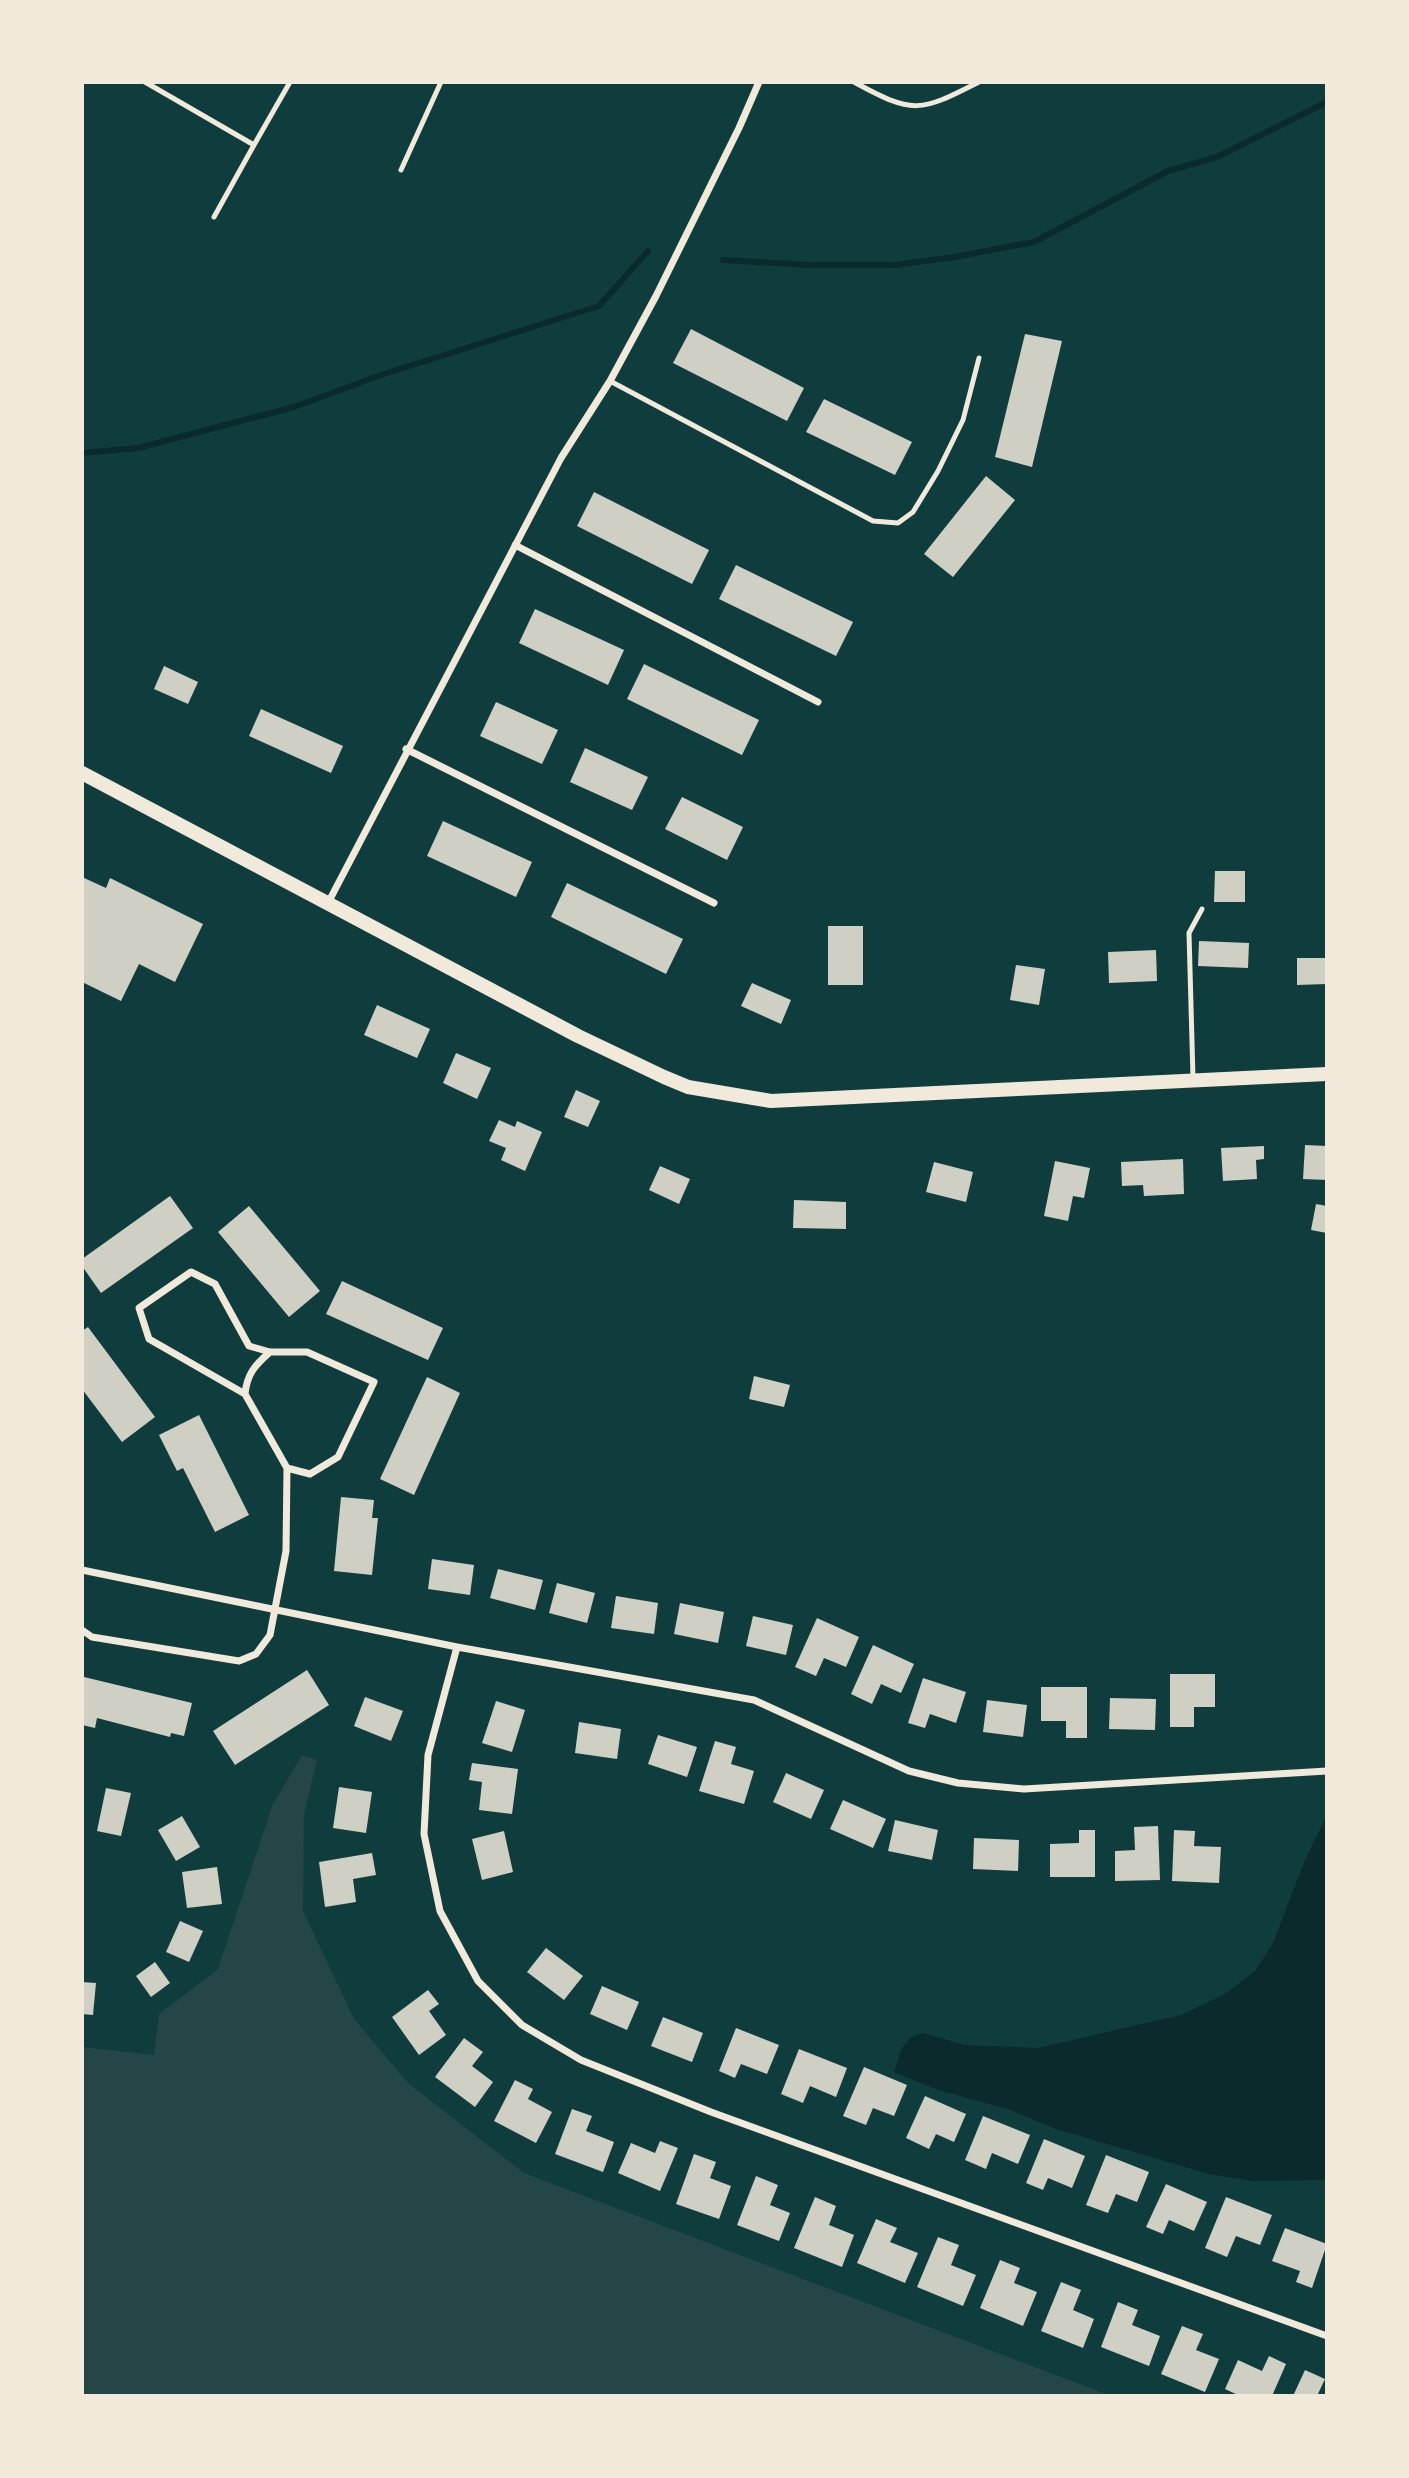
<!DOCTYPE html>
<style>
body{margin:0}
#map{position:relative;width:1409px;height:2478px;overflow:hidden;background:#0f3d3e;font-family:"Alegreya Sans",sans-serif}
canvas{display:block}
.frame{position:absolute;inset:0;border:84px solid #f1e9da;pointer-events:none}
</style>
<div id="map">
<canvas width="1409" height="2478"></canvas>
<div class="frame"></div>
</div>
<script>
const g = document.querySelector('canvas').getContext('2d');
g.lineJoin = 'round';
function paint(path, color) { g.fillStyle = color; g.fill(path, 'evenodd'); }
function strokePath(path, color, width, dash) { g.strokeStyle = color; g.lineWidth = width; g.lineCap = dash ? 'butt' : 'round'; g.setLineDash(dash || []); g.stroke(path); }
paint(new Path2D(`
 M 302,1755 L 317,1760 L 304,1815 L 303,1911 L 354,2019 L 409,2084 L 524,2173 L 1111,2396 L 82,2396 L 82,2047 L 154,2055 L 159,2014 L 218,1969 L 273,1804 Z`), '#244646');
paint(new Path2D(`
 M 1327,1815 L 1327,2180 L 1254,2181 L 1209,2174 L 1056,2129 L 1008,2109 L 938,2090 L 894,2072 L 902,2048 L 911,2037 L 923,2033 L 964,2045 L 1038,2048 L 1181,2015 L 1225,1994 L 1255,1971 L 1273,1943 L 1305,1860 Z`), '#0a2a2b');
strokePath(new Path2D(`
 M 723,260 L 811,265 L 895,265 L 954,257 L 1034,242 L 1168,171 L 1217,157 L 1327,102
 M 82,453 L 138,448 L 294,407 L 381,375 L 599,306 L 648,251`), '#0a2a2b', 6);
paint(new Path2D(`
 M 691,329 L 804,388 L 787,421 L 673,363 Z
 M 1025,334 L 1062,341 L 1032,467 L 995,457 Z
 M 824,399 L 912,442 L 895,475 L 806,432 Z
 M 986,476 L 1015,500 L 953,577 L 924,554 Z
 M 594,492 L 709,550 L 692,584 L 577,526 Z
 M 736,565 L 853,622 L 836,656 L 719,599 Z
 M 535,609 L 624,650 L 608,685 L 519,643 Z
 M 644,664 L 759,720 L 742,755 L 627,699 Z
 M 164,666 L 198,682 L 188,704 L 154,689 Z
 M 496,702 L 558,730 L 542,764 L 480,736 Z
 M 261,709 L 343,746 L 331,773 L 249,736 Z
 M 585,748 L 648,777 L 632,810 L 570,782 Z
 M 682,797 L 743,827 L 727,860 L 665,829 Z
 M 443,821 L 532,862 L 516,897 L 427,856 Z
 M 1215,871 L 1245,871 L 1245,902 L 1214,902 Z
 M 82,877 L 106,888 L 110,878 L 203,924 L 175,982 L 139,964 L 121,1001 L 82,982 Z
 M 567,883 L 683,939 L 666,974 L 551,917 Z
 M 828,926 L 863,926 L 863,985 L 828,985 Z
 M 1199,941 L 1249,943 L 1248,968 L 1198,966 Z
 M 1156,950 L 1157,981 L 1109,983 L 1108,952 Z
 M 1297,958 L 1327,958 L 1327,984 L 1297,985 Z
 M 1016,965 L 1045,969 L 1039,1005 L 1010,1000 Z
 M 752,983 L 791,1000 L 781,1024 L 741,1006 Z
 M 377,1005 L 430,1029 L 417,1058 L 364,1035 Z
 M 456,1053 L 491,1068 L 477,1099 L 443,1083 Z
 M 576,1090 L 600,1101 L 588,1127 L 564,1117 Z
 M 499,1120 L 515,1127 L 517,1121 L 542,1132 L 525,1171 L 501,1160 L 506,1148 L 489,1141 Z
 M 1305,1145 L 1327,1146 L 1327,1180 L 1303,1179 Z
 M 1264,1146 L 1264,1159 L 1256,1160 L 1257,1179 L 1223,1181 L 1221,1148 Z
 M 1183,1159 L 1184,1194 L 1144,1196 L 1143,1185 L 1122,1186 L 1121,1162 Z
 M 1055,1161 L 1090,1168 L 1084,1198 L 1073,1196 L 1068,1221 L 1044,1216 Z
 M 934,1162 L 973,1172 L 966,1202 L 926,1192 Z
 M 660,1166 L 690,1179 L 679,1204 L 649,1190 Z
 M 170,1196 L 193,1228 L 101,1293 L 82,1266 L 82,1259 Z
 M 794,1200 L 846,1202 L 846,1229 L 793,1228 Z
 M 1316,1204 L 1327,1206 L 1327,1233 L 1311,1230 Z
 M 249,1206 L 320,1291 L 289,1317 L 218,1232 Z
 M 342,1281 L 443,1328 L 428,1360 L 326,1314 Z
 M 88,1327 L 155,1417 L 122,1442 L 82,1389 L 82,1331 Z
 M 754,1376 L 790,1385 L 784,1407 L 749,1399 Z
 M 427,1377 L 460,1393 L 414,1495 L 380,1479 Z
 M 199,1415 L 249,1515 L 215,1532 L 183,1468 L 177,1471 L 159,1435 Z
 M 341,1497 L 374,1500 L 372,1518 L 378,1518 L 372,1575 L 334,1571 Z
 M 432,1559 L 474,1565 L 470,1595 L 428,1589 Z
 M 498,1569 L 543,1580 L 535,1610 L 490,1598 Z
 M 557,1583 L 595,1593 L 587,1623 L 549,1613 Z
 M 616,1596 L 658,1603 L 654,1634 L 611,1628 Z
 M 680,1603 L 724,1612 L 718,1643 L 674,1634 Z
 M 753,1616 L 793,1625 L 786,1655 L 746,1646 Z
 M 817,1618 L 859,1637 L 846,1667 L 824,1658 L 816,1676 L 795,1667 Z
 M 873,1645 L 914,1664 L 901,1693 L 881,1684 L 872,1704 L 851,1694 Z
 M 307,1670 L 329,1705 L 235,1765 L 213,1731 Z
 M 1170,1674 L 1215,1674 L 1215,1707 L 1194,1707 L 1194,1727 L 1170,1727 Z
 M 84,1677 L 192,1703 L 184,1736 L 171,1733 L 170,1737 L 97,1718 L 95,1728 L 82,1725 Z
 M 923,1678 L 966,1692 L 956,1723 L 930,1714 L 925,1728 L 908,1723 Z
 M 1041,1687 L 1087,1687 L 1087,1738 L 1066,1738 L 1066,1721 L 1041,1721 Z
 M 365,1697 L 403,1711 L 391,1741 L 354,1726 Z
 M 1110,1698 L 1156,1699 L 1155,1730 L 1109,1729 Z
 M 987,1700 L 1027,1705 L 1023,1737 L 983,1732 Z
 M 496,1701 L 525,1710 L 512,1752 L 482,1743 Z
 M 579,1722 L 621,1729 L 617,1759 L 575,1753 Z
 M 658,1735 L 697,1747 L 687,1777 L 648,1764 Z
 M 715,1741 L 736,1747 L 731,1764 L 754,1771 L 744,1804 L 699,1791 Z
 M 472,1763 L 518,1769 L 512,1814 L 479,1810 L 482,1782 L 469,1780 Z
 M 786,1773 L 824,1790 L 811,1819 L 773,1802 Z
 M 339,1787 L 372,1792 L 366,1833 L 333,1828 Z
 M 106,1788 L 131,1793 L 121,1836 L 97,1831 Z
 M 843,1800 L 886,1819 L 873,1848 L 830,1829 Z
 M 182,1816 L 200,1847 L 176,1861 L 158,1830 Z
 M 895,1820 L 938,1830 L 932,1860 L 888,1851 Z
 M 1158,1826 L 1160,1880 L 1115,1881 L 1115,1851 L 1135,1850 L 1134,1827 Z
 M 1079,1830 L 1095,1830 L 1095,1877 L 1050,1877 L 1050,1844 L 1079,1843 Z
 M 1174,1830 L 1195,1831 L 1194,1846 L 1221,1847 L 1219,1883 L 1172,1881 Z
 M 504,1831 L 513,1872 L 482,1880 L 472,1839 Z
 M 974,1838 L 1019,1840 L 1018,1871 L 973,1869 Z
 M 372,1853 L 376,1875 L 353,1879 L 356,1902 L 325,1907 L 319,1862 Z
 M 217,1867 L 222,1904 L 187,1908 L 182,1872 Z
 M 180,1921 L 203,1931 L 189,1962 L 166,1952 Z
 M 546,1948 L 583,1976 L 564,2000 L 527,1972 Z
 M 155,1962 L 170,1983 L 151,1997 L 136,1976 Z
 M 82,1982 L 96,1983 L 93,2015 L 82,2014 Z
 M 602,1986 L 639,2002 L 627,2030 L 590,2014 Z
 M 428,1990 L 439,2004 L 429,2011 L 446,2035 L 419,2055 L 392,2017 Z
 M 663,2017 L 703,2033 L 692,2062 L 651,2046 Z
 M 736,2028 L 779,2045 L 767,2074 L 741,2064 L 735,2078 L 719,2071 Z
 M 464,2038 L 483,2052 L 472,2066 L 493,2082 L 475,2107 L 435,2077 Z
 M 799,2049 L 847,2068 L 836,2097 L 810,2086 L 803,2103 L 781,2094 Z
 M 864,2067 L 907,2085 L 894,2116 L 873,2108 L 866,2125 L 843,2116 Z
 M 515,2080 L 533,2089 L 528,2099 L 552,2112 L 536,2143 L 494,2121 Z
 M 925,2096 L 966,2114 L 954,2142 L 936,2134 L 929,2149 L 906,2138 Z
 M 572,2109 L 592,2116 L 586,2131 L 614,2142 L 603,2172 L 555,2154 Z
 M 983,2116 L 1030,2135 L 1018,2164 L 992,2153 L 986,2169 L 965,2160 Z
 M 1044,2139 L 1085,2156 L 1072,2188 L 1048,2178 L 1043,2190 L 1026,2183 Z
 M 660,2141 L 678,2148 L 660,2191 L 618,2173 L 631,2143 L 655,2153 Z
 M 694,2154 L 716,2162 L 710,2178 L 731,2186 L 719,2219 L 676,2204 Z
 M 1106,2155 L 1149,2172 L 1137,2202 L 1116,2194 L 1108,2213 L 1086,2205 Z
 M 756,2176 L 778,2185 L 770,2205 L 790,2213 L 779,2241 L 737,2225 Z
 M 1166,2184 L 1207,2202 L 1194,2231 L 1169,2220 L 1163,2234 L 1146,2227 Z
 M 815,2197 L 836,2206 L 829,2225 L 854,2235 L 842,2267 L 794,2248 Z
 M 1226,2197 L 1272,2215 L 1260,2245 L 1236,2236 L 1227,2257 L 1205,2248 Z
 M 876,2219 L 897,2228 L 890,2242 L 918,2253 L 905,2283 L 857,2263 Z
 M 1285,2228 L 1327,2244 L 1312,2288 L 1296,2282 L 1300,2271 L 1272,2261 Z
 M 938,2237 L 959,2245 L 951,2265 L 976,2275 L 963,2306 L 917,2287 Z
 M 1000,2260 L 1020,2268 L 1014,2283 L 1037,2292 L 1023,2326 L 980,2308 Z
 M 1061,2282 L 1081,2290 L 1073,2310 L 1094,2319 L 1083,2348 L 1041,2331 Z
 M 1118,2302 L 1138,2310 L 1132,2325 L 1160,2336 L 1149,2366 L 1101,2347 Z
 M 1182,2326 L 1203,2334 L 1196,2350 L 1219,2359 L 1205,2392 L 1161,2374 Z
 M 1269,2356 L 1286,2364 L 1272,2396 L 1240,2396 L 1225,2389 L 1238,2360 L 1262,2371 Z
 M 1305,2370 L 1325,2379 L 1317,2396 L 1293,2396 Z`), '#cfcfc3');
strokePath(new Path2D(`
 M 145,82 L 254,145 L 290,82
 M 854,82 C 914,115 920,112 979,82
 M 401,170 L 441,82
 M 214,217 L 254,145
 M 610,381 L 873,521 L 898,523 L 913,512 L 938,471 L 963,420 L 979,358
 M 1193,1078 L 1189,933 L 1202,909`), '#f1e9da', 5);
strokePath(new Path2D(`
 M 515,545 L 818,702
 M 406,749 L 714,903
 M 328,903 L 561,458 L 610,381 L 656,296 L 739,128 L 759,82
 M 245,1394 C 247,1374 255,1365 270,1352
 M 82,1570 L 457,1647 L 754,1700 L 909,1771 L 958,1783 L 1024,1789 L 1327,1771
 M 82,1630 L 92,1637 L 239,1661 L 256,1654 L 270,1635 L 286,1551 L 287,1468 L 245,1394 L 149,1339 L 139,1308 L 191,1272 L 215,1284 L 249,1346 L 270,1352 L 307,1352 L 374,1382 L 338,1457 L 310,1474 L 287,1468
 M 457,1647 L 428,1755 L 424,1834 L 440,1911 L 478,1981 L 522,2025 L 581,2060 L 711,2112 L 1327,2336`), '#f1e9da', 7);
strokePath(new Path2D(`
 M 82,773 L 578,1036 L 664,1077 L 688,1087 L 771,1101 L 1327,1074`), '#f1e9da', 14);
</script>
